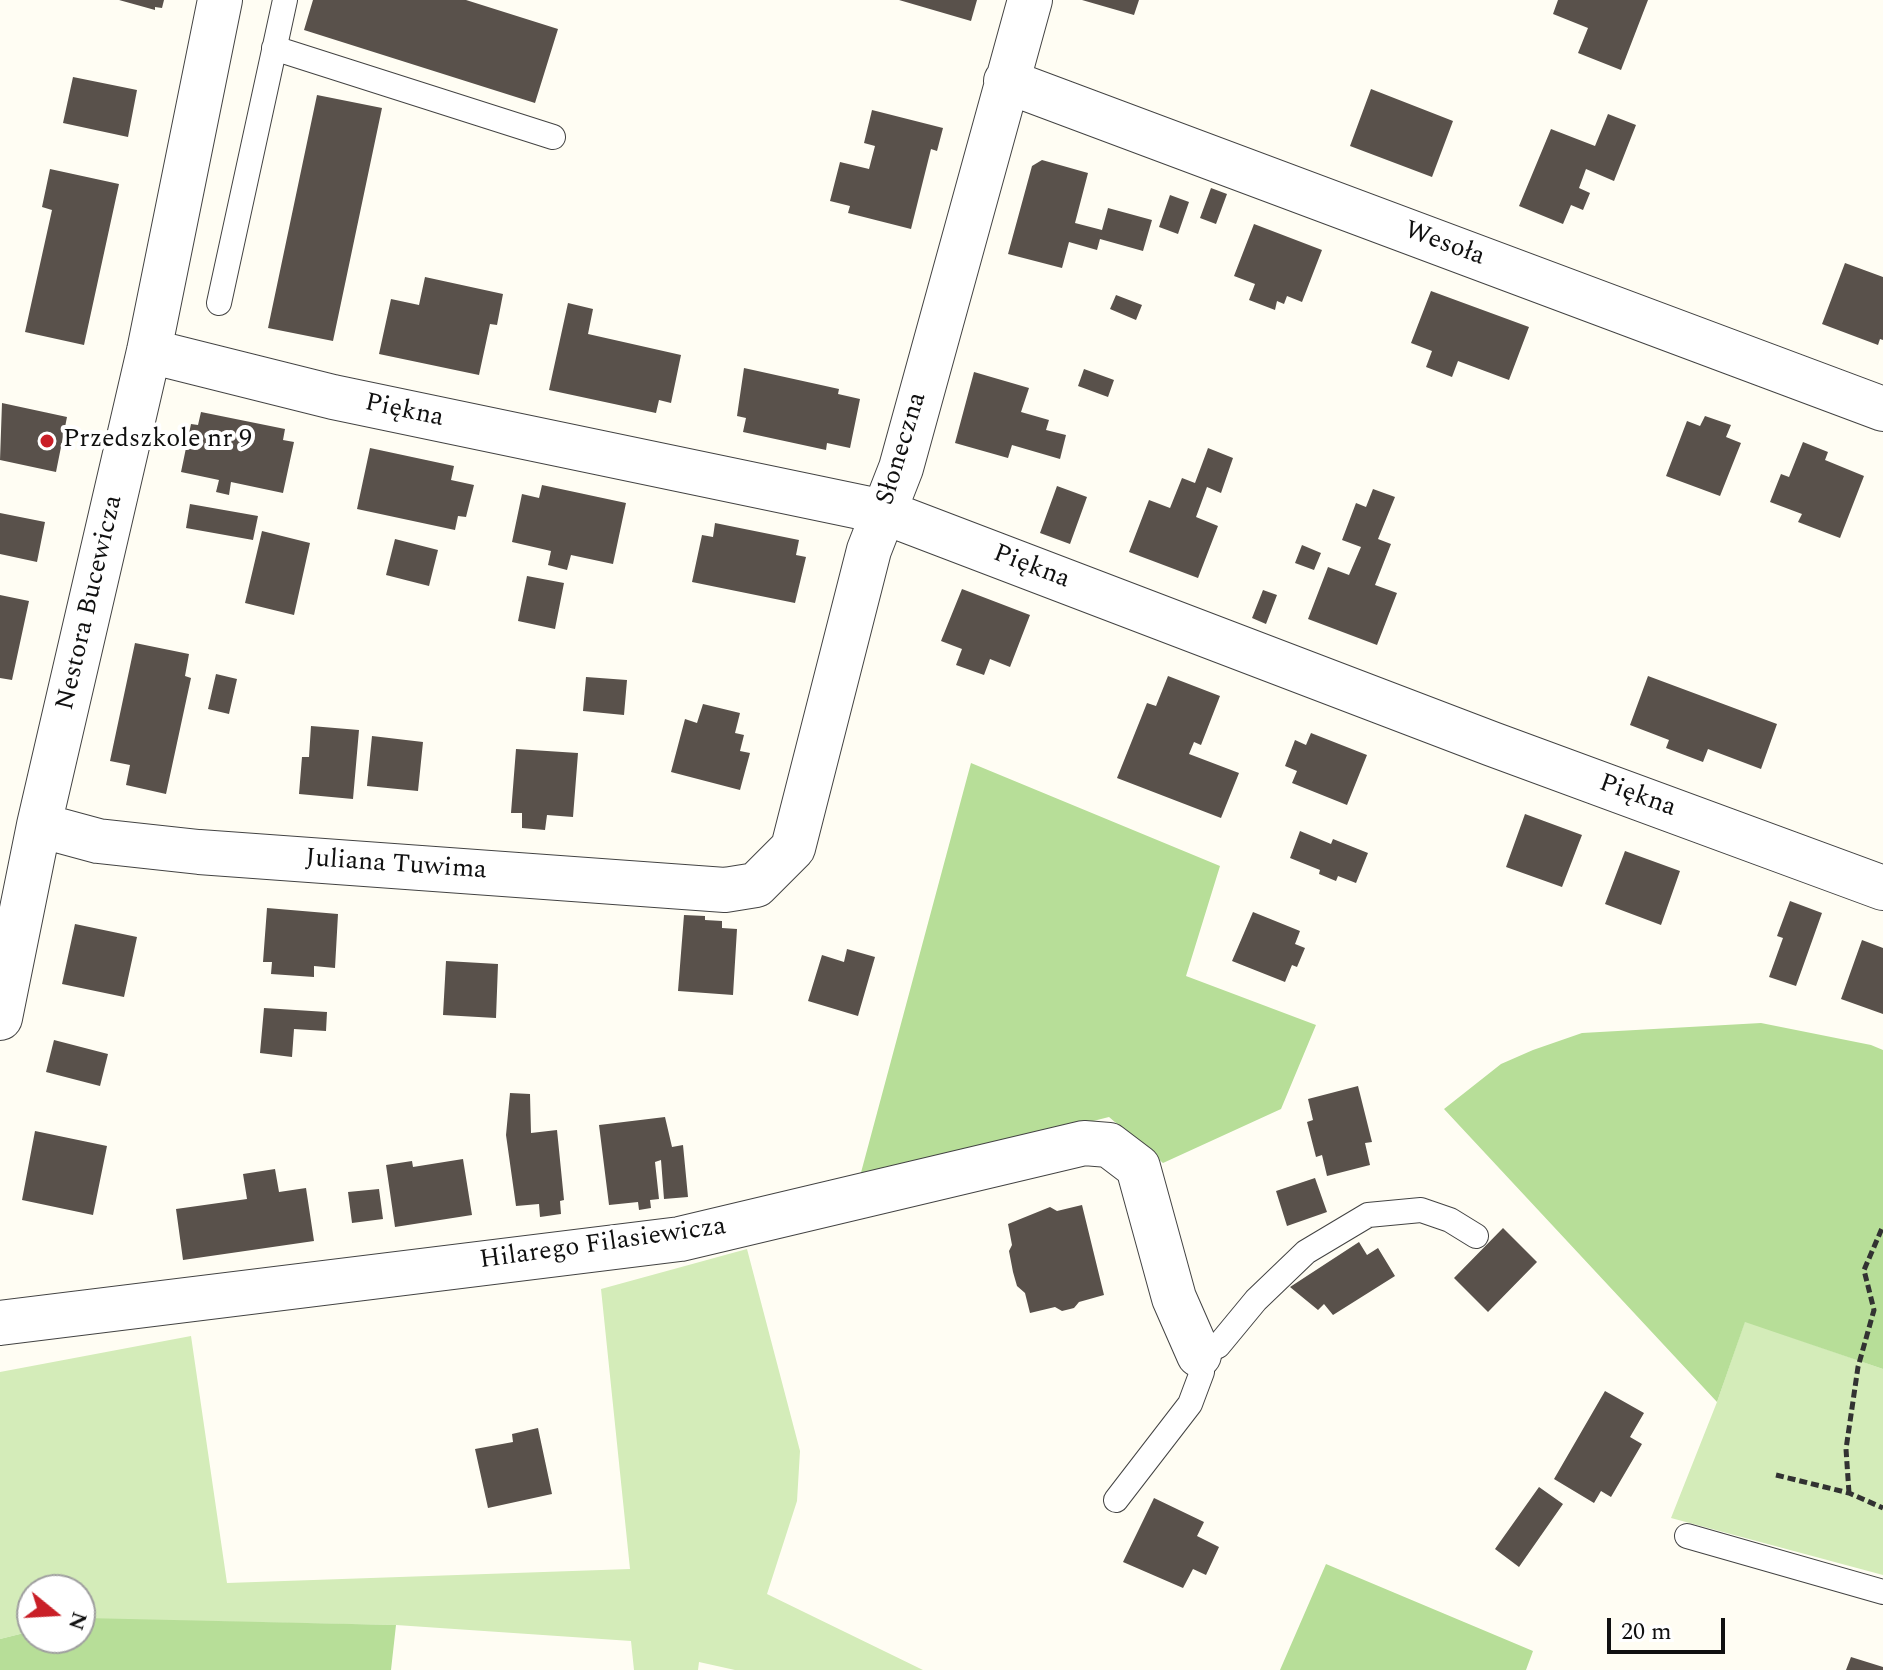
<!DOCTYPE html>
<meta charset="utf-8">
<style>
body{margin:0}
#map{position:relative;width:1883px;height:1670px;overflow:hidden;background:#fffdf3;font-family:Spectral,serif}
canvas{display:block}
.north{position:absolute;left:16px;top:1574px;width:80px;height:80px;box-sizing:border-box;background:#fff;border:2px solid #9f9f9f;border-radius:50%;rotate:108deg;font-size:22px;font-weight:700;line-height:32px;text-align:center;color:#101010}
.north::after{content:'';display:block;margin:auto;width:28px;height:36px;background:#c91f27;clip-path:polygon(50% 0,100% 100%,50% 72%,0 100%)}
.scale{position:absolute;left:1607px;top:1618px;width:118px;height:36px;box-sizing:border-box;border:4px solid #101010;border-top:0;padding-left:10px;font-size:24px;line-height:28px;white-space:nowrap;color:#101010;-webkit-text-stroke:6px #fff;paint-order:stroke}
</style>
<div id="map">
<canvas width="1883" height="1670"></canvas>
<div class="north">N</div>
<div class="scale">20 m</div>
</div>
<script>
const g = document.querySelector('canvas').getContext('2d');
g.lineJoin = 'round';
function paint(path, color) { g.fillStyle = color; g.fill(path, 'evenodd'); }
function strokePath(path, color, width, dash) { g.strokeStyle = color; g.lineWidth = width; g.lineCap = dash ? 'butt' : 'round'; g.setLineDash(dash || []); g.stroke(path); }
function drawText(font, color, halo, rows, align = 'center') {
  g.font = font + ' Spectral,serif'; g.lineWidth = 8; g.setLineDash([]); g.textBaseline = 'middle'; g.strokeStyle = halo; g.fillStyle = color; for (const [text, x, y, turn = 0] of rows) {
    g.save(); g.translate(x, y); g.rotate((+turn || 0) * Math.PI / 180); g.textAlign = isNaN(turn) ? turn : align; if (halo) g.strokeText(text, 0, 0); g.fillText(text, 0, 0); g.restore();
  }
}
paint(new Path2D(`
 M 747,1249 L 800,1451 L 797,1501 L 767,1594 L 923,1670 L 735,1670 L 699,1662 L 698,1670 L 634,1670 L 631,1641 L 396,1625 L 80,1619 L 80,1590 L 32,1590 L 32,1631 L 0,1639 L 0,1372 L 191,1336 L 227,1583 L 630,1569 L 601,1289 Z
 M 1745,1321 L 1883,1369 L 1883,1575 L 1671,1518 L 1717,1402 Z`), '#d4ecb9');
paint(new Path2D(`
 M 971,763 L 1220,866 L 1186,976 L 1316,1025 L 1281,1109 L 1163,1163 L 1109,1117 L 859,1180 Z
 M 1761,1023 L 1871,1045 L 1883,1050 L 1883,1369 L 1745,1322 L 1717,1402 L 1444,1109 L 1501,1064 L 1533,1050 L 1582,1033 Z
 M 1326,1564 L 1533,1651 L 1526,1670 L 1280,1670 Z
 M 84,1618 L 396,1625 L 391,1670 L 0,1670 L 0,1639 L 32,1631 L 32,1638 L 80,1638 L 80,1619 Z`), '#b7de98');
paint(new Path2D(`
 M 119,0 L 164,0 L 162,8 L 155,7 L 155,10 Z
 M 313,0 L 466,0 L 558,29 L 535,103 L 304,30 Z
 M 899,0 L 977,0 L 971,21 Z
 M 1082,0 L 1139,0 L 1134,15 Z
 M 1558,0 L 1648,0 L 1621,70 L 1578,53 L 1588,28 L 1553,14 Z
 M 73,77 L 137,90 L 128,137 L 63,123 Z
 M 1371,89 L 1453,121 L 1432,177 L 1350,146 Z
 M 317,95 L 382,108 L 333,341 L 268,328 Z
 M 872,110 L 943,128 L 937,151 L 931,149 L 911,229 L 848,213 L 850,206 L 830,201 L 840,162 L 869,169 L 875,146 L 864,143 Z
 M 1608,114 L 1636,125 L 1614,181 L 1586,169 L 1579,188 L 1590,193 L 1583,210 L 1571,205 L 1563,224 L 1519,206 L 1551,129 L 1595,146 Z
 M 1042,160 L 1088,173 L 1075,223 L 1102,230 L 1108,208 L 1152,220 L 1143,251 L 1100,239 L 1097,250 L 1069,242 L 1062,268 L 1008,254 L 1032,166 Z
 M 50,169 L 119,184 L 84,345 L 25,332 L 52,210 L 42,207 Z
 M 1211,188 L 1227,194 L 1216,224 L 1200,218 Z
 M 1170,195 L 1189,202 L 1178,234 L 1159,227 Z
 M 1254,224 L 1322,250 L 1302,302 L 1287,296 L 1284,304 L 1277,301 L 1275,310 L 1249,300 L 1255,284 L 1234,276 Z
 M 1845,263 L 1883,277 L 1883,340 L 1880,339 L 1878,345 L 1822,324 Z
 M 425,277 L 503,294 L 497,325 L 490,324 L 479,375 L 379,354 L 391,299 L 419,305 Z
 M 1431,291 L 1529,327 L 1509,380 L 1458,361 L 1452,377 L 1426,367 L 1432,351 L 1411,343 Z
 M 1116,295 L 1142,305 L 1136,320 L 1110,309 Z
 M 568,303 L 593,309 L 588,334 L 681,355 L 671,403 L 659,400 L 656,413 L 549,390 Z
 M 744,368 L 839,389 L 838,394 L 860,399 L 850,448 L 827,443 L 826,450 L 743,432 L 746,418 L 737,416 Z
 M 1084,369 L 1114,380 L 1108,397 L 1078,386 Z
 M 974,372 L 1029,388 L 1021,412 L 1049,420 L 1046,430 L 1066,435 L 1060,459 L 1012,445 L 1008,458 L 955,443 Z
 M 2,403 L 67,417 L 56,472 L 0,460 Z
 M 201,412 L 285,429 L 283,440 L 294,442 L 283,493 L 231,482 L 229,495 L 216,492 L 219,480 L 181,472 L 191,424 L 198,425 Z
 M 1705,416 L 1731,425 L 1726,437 L 1741,443 L 1720,496 L 1666,476 L 1687,421 L 1700,426 Z
 M 1803,442 L 1828,452 L 1825,460 L 1864,476 L 1840,538 L 1798,522 L 1802,514 L 1770,502 L 1781,474 L 1789,477 Z
 M 370,448 L 454,466 L 451,480 L 474,485 L 466,517 L 458,516 L 455,530 L 357,509 Z
 M 1208,448 L 1233,458 L 1221,493 L 1207,487 L 1196,517 L 1218,526 L 1198,578 L 1129,552 L 1149,500 L 1170,508 L 1182,478 L 1195,483 Z
 M 542,485 L 626,503 L 613,564 L 571,555 L 567,570 L 548,565 L 551,551 L 512,542 L 522,494 L 539,498 Z
 M 1057,486 L 1087,497 L 1070,544 L 1040,533 Z
 M 1373,489 L 1395,497 L 1378,539 L 1391,544 L 1375,585 L 1397,593 L 1377,645 L 1308,619 L 1328,567 L 1349,575 L 1361,547 L 1342,540 L 1356,503 L 1366,507 Z
 M 190,504 L 258,516 L 253,540 L 186,528 Z
 M 0,513 L 45,522 L 37,562 L 0,554 Z
 M 715,523 L 799,540 L 796,555 L 806,557 L 795,603 L 692,582 L 702,535 L 713,537 Z
 M 262,531 L 310,543 L 294,615 L 245,603 Z
 M 395,539 L 438,550 L 429,586 L 386,575 Z
 M 1302,545 L 1321,553 L 1314,570 L 1295,563 Z
 M 527,576 L 564,583 L 555,629 L 518,621 Z
 M 962,589 L 1030,615 L 1010,667 L 990,659 L 984,675 L 956,665 L 962,649 L 941,641 Z
 M 1263,590 L 1277,595 L 1266,624 L 1252,618 Z
 M 0,595 L 29,601 L 12,680 L 0,678 Z
 M 135,643 L 189,654 L 185,676 L 191,678 L 166,794 L 126,785 L 130,765 L 110,761 Z
 M 216,674 L 237,679 L 229,714 L 208,709 Z
 M 1168,676 L 1220,696 L 1201,745 L 1194,742 L 1189,754 L 1239,773 L 1221,818 L 1117,778 L 1147,703 L 1156,706 Z
 M 1648,676 L 1777,724 L 1761,769 L 1708,749 L 1703,762 L 1666,748 L 1669,740 L 1630,725 Z
 M 586,677 L 627,680 L 624,715 L 583,711 Z
 M 703,704 L 740,713 L 735,733 L 744,735 L 740,751 L 750,753 L 740,790 L 671,772 L 685,719 L 697,723 Z
 M 311,726 L 359,730 L 353,799 L 299,794 L 302,757 L 309,757 Z
 M 1311,733 L 1367,755 L 1347,805 L 1292,783 L 1297,771 L 1285,766 L 1295,740 L 1306,745 Z
 M 372,736 L 423,742 L 418,791 L 367,786 Z
 M 516,749 L 578,753 L 573,817 L 547,815 L 545,830 L 522,828 L 522,813 L 511,813 Z
 M 1525,814 L 1582,835 L 1562,887 L 1506,867 Z
 M 1300,831 L 1331,844 L 1333,839 L 1368,853 L 1356,883 L 1338,876 L 1336,881 L 1319,874 L 1320,870 L 1290,858 Z
 M 1625,851 L 1680,871 L 1661,925 L 1605,904 Z
 M 1790,901 L 1822,913 L 1796,986 L 1769,977 L 1783,938 L 1777,936 Z
 M 267,908 L 338,914 L 335,968 L 314,966 L 314,977 L 271,974 L 272,962 L 263,962 Z
 M 1253,912 L 1300,931 L 1295,944 L 1305,948 L 1297,967 L 1292,965 L 1285,982 L 1232,961 Z
 M 684,915 L 705,916 L 705,920 L 722,921 L 722,928 L 737,929 L 733,995 L 678,991 Z
 M 75,924 L 137,937 L 124,997 L 62,984 Z
 M 1862,940 L 1883,948 L 1883,1014 L 1841,999 Z
 M 847,949 L 875,957 L 858,1016 L 808,1001 L 822,955 L 844,962 Z
 M 446,961 L 498,964 L 496,1018 L 443,1015 Z
 M 264,1008 L 327,1012 L 326,1031 L 294,1029 L 292,1057 L 260,1053 Z
 M 54,1040 L 108,1054 L 100,1086 L 46,1072 Z
 M 1358,1086 L 1372,1142 L 1365,1143 L 1370,1165 L 1327,1176 L 1322,1155 L 1316,1157 L 1307,1122 L 1313,1120 L 1308,1099 Z
 M 510,1093 L 530,1094 L 531,1133 L 557,1130 L 564,1200 L 560,1201 L 561,1214 L 540,1217 L 539,1204 L 516,1206 L 506,1135 Z
 M 665,1117 L 672,1147 L 683,1145 L 688,1197 L 664,1199 L 661,1160 L 655,1162 L 659,1199 L 650,1200 L 651,1208 L 639,1210 L 638,1202 L 609,1205 L 599,1125 Z
 M 35,1131 L 107,1146 L 93,1215 L 22,1200 Z
 M 463,1159 L 472,1215 L 395,1227 L 386,1165 L 412,1161 L 413,1167 Z
 M 275,1169 L 279,1192 L 306,1188 L 314,1241 L 183,1260 L 176,1209 L 247,1199 L 243,1174 Z
 M 1315,1178 L 1327,1212 L 1287,1226 L 1276,1191 Z
 M 379,1189 L 383,1219 L 352,1223 L 348,1192 Z
 M 1082,1205 L 1104,1295 L 1079,1302 L 1074,1308 L 1062,1311 L 1055,1307 L 1030,1313 L 1025,1293 L 1017,1286 L 1013,1272 L 1009,1251 L 1012,1245 L 1008,1224 L 1050,1207 L 1057,1211 Z
 M 1503,1228 L 1537,1262 L 1488,1312 L 1454,1278 Z
 M 1359,1242 L 1367,1255 L 1378,1248 L 1395,1276 L 1333,1315 L 1324,1304 L 1318,1310 L 1290,1287 Z
 M 1605,1391 L 1644,1413 L 1630,1437 L 1642,1444 L 1611,1497 L 1601,1491 L 1594,1503 L 1554,1479 Z
 M 538,1428 L 552,1494 L 488,1508 L 475,1449 L 513,1442 L 512,1434 Z
 M 1539,1487 L 1563,1504 L 1519,1567 L 1495,1549 Z
 M 1154,1498 L 1204,1522 L 1197,1536 L 1219,1547 L 1206,1575 L 1193,1569 L 1183,1588 L 1123,1562 Z
 M 1851,1657 L 1883,1667 L 1883,1670 L 1846,1670 Z`), '#59514b');
const service = new Path2D(`
 M 274,48 L 553,137
 M 219,303 L 285,0
 M 1116,1500 L 1190,1404 L 1202,1372 L 1199,1355 L 1218,1346 L 1256,1300 L 1306,1252 L 1368,1215 L 1421,1210 L 1450,1220 L 1476,1236
 M 1687,1536 L 1883,1592`);
const minor = new Path2D(`
 M 1006,81 L 1883,409
 M 149,351 L 333,397 L 884,512 L 1492,744 L 1883,888
 M 39,825 L 98,841 L 199,852 L 725,890 L 756,885 L 793,848 L 869,550 L 901,468 L 1030,0
 M 0,1018 L 39,825 L 149,351 L 220,0
 M 0,1323 L 680,1239 L 1084,1143 L 1109,1145 L 1138,1167 L 1174,1298 L 1199,1355`);
strokePath(service, '#434343', 26);
strokePath(minor, '#434343', 46);
strokePath(new Path2D(`
 M 1776,1475 L 1849,1493 L 1883,1508
 M 1849,1493 L 1846,1449 L 1858,1367 L 1874,1310 L 1864,1270 L 1883,1226`), '#323232', 5, [8, 4]);
strokePath(service, '#fff', 24);
strokePath(minor, '#fff', 44);
for (const [x, y, r, color] of [
 [47,441,8,"#c91f27"]
]) { const dot = new Path2D(); dot.arc(x, y, r, 0, 2 * Math.PI); g.fillStyle = color; g.fill(dot); strokePath(dot, '#fff', 3); }
drawText('26px', '#101010', '#fff', [
 ["Wesoła",1444,245,20],
 ["Piękna",404,412,12],
 ["Słoneczna",903,449,-73],
 ["Piękna",1031,568,21],
 ["Nestora Bucewicza",91,603,-77],
 ["Piękna",1637,797,20],
 ["Juliana Tuwima",396,866,4],
 ["Hilarego Filasiewicza",603,1245,-8]
]);
drawText('26px', '#101010', '#fff', [
 ["Przedszkole nr 9",63,441]
], 'left');
</script>
